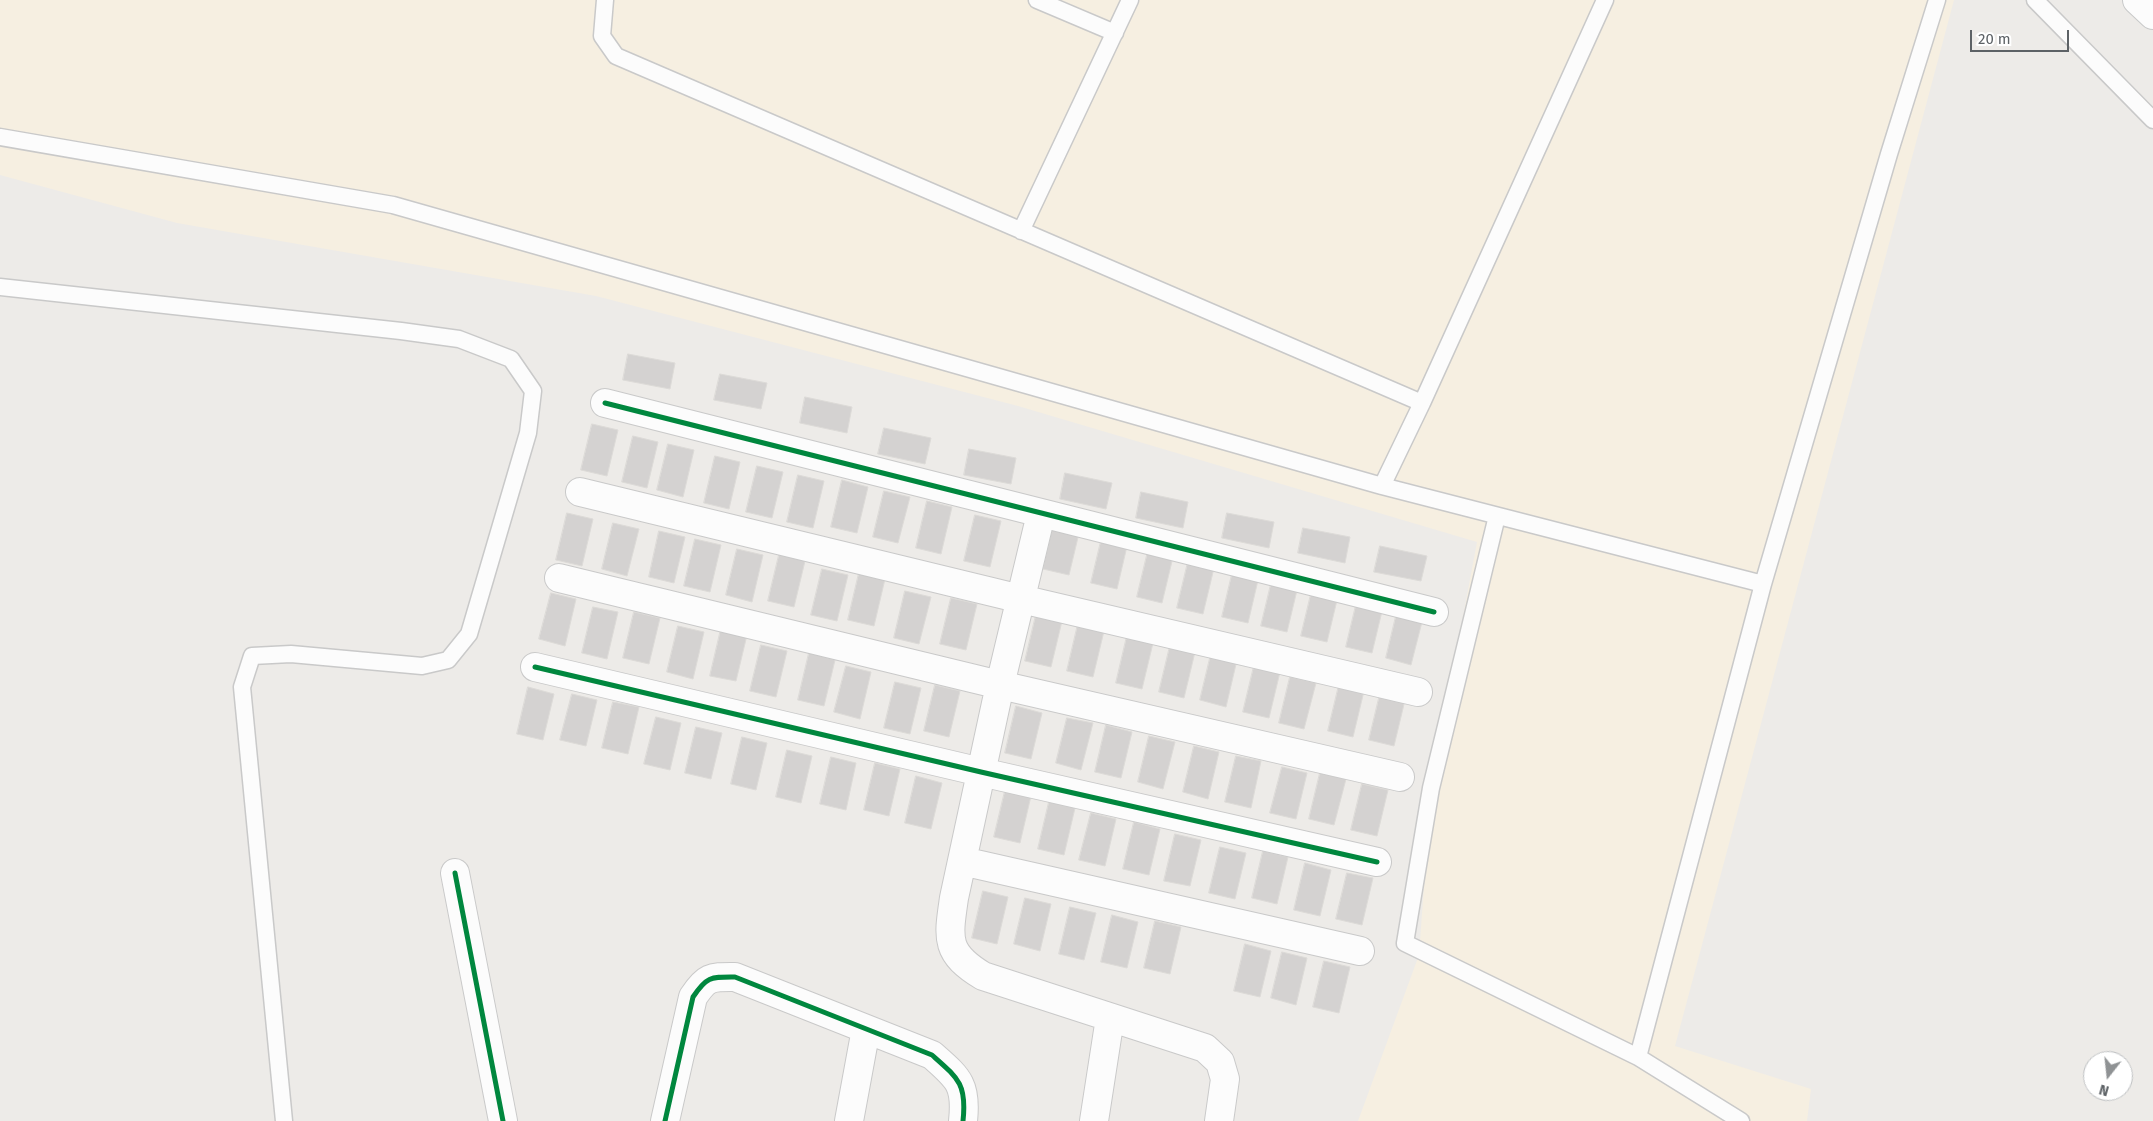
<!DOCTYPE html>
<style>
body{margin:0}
#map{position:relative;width:2153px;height:1121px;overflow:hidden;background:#edebe8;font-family:"Fira Sans",sans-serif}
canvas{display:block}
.north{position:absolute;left:2083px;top:1051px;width:50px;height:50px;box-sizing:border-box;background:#fff;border:1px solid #bec0c2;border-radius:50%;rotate:196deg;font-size:14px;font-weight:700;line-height:20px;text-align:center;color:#5d6266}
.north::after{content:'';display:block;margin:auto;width:18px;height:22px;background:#8f9294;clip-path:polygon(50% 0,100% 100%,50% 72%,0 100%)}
.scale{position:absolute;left:1970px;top:30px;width:99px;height:22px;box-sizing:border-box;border:2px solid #5d6266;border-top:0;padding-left:6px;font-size:15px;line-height:18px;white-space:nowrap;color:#5d6266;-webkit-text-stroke:4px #fff;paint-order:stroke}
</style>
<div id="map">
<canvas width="2153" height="1121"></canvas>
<div class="north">N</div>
<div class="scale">20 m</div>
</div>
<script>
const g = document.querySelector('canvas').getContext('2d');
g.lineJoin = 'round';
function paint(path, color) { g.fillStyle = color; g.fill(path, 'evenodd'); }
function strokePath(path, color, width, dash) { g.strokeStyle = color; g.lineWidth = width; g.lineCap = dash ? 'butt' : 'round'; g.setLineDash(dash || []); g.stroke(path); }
paint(new Path2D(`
 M 0,0 L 1954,0 L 1675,1046 L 1811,1089 L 1807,1121 L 1358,1121 L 1419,955 L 1431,788 L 1477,542 L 1018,406 L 596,296 L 177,223 L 0,175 Z`), '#f6efe1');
const building = new Path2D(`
 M 628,354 L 675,363 L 670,389 L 623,380 Z
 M 720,374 L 767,383 L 761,409 L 714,400 Z
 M 805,397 L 852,407 L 847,433 L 800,423 Z
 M 592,424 L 618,430 L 607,476 L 581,470 Z
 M 884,428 L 931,438 L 925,464 L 878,454 Z
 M 633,436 L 658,442 L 647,488 L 622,482 Z
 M 668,444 L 694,450 L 683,497 L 657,490 Z
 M 969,449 L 1016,458 L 1011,484 L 964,475 Z
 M 715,456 L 740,462 L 729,509 L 704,503 Z
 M 757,466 L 783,472 L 772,518 L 746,512 Z
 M 1065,473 L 1112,483 L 1106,509 L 1060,499 Z
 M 798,475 L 824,481 L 813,528 L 787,522 Z
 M 842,480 L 868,487 L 857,533 L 831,527 Z
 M 884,491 L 910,497 L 898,543 L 873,537 Z
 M 1141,492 L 1188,502 L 1183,528 L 1136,518 Z
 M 927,501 L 952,507 L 941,554 L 916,548 Z
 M 567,513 L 593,519 L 582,566 L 556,560 Z
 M 1227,513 L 1274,522 L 1269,548 L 1222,538 Z
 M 975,515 L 1001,521 L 990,567 L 964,561 Z
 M 1054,522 L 1080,529 L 1069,575 L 1043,569 Z
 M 613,523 L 639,529 L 627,576 L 602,569 Z
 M 1303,528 L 1350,537 L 1345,563 L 1298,553 Z
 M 659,531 L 685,537 L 674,583 L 649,577 Z
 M 1102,537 L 1128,542 L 1117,589 L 1091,583 Z
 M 695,539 L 721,545 L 710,592 L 684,586 Z
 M 1380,546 L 1427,556 L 1421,581 L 1374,572 Z
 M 737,549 L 763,555 L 752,602 L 726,595 Z
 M 1148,551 L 1173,557 L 1162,603 L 1137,597 Z
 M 779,555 L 805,561 L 794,607 L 768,601 Z
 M 1188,562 L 1214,568 L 1203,614 L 1177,608 Z
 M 822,569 L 848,575 L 837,621 L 811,615 Z
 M 1233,570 L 1259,576 L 1248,623 L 1222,617 Z
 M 859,573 L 885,579 L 874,626 L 848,620 Z
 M 1272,580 L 1298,586 L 1287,632 L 1261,626 Z
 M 1312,590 L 1338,596 L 1327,642 L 1301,636 Z
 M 905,591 L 931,597 L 919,644 L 894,638 Z
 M 551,593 L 576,599 L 565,646 L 539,639 Z
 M 951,598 L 977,604 L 966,650 L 940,644 Z
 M 1357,601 L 1383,607 L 1372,653 L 1346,647 Z
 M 593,607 L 618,612 L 607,659 L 582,653 Z
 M 634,612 L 660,618 L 649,664 L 623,658 Z
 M 1397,612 L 1423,618 L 1411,665 L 1386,658 Z
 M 1036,615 L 1062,621 L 1051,667 L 1025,661 Z
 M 1078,624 L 1104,631 L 1093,677 L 1067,671 Z
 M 678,626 L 704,632 L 693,679 L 667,672 Z
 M 721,629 L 747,635 L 736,681 L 710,676 Z
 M 1127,636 L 1153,643 L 1142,689 L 1116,683 Z
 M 761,645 L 787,651 L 776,697 L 750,691 Z
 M 1170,646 L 1195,652 L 1184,698 L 1159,692 Z
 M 809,653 L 835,660 L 824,706 L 798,700 Z
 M 1211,654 L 1237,660 L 1226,707 L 1200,700 Z
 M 846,666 L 871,672 L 860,719 L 834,712 Z
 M 1254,666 L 1280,672 L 1269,718 L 1243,712 Z
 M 1290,677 L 1316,683 L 1304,729 L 1279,723 Z
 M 895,682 L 921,688 L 910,734 L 884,728 Z
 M 935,685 L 960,691 L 949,737 L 924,731 Z
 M 1339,685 L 1364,691 L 1353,737 L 1328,731 Z
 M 528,687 L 554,694 L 543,740 L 517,734 Z
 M 572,694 L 597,700 L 586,746 L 560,740 Z
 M 1380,694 L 1405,700 L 1394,746 L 1369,740 Z
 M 613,702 L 639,707 L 628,754 L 602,748 Z
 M 1016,706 L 1042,713 L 1031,759 L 1005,753 Z
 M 656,717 L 681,723 L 670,770 L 644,764 Z
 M 1067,718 L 1093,723 L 1081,770 L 1056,763 Z
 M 1106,725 L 1132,732 L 1121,778 L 1095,772 Z
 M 696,727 L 722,733 L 711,779 L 685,773 Z
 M 1149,736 L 1175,742 L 1163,789 L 1138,782 Z
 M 742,737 L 767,743 L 756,790 L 731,784 Z
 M 1194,746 L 1219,752 L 1208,799 L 1183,792 Z
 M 787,750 L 812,756 L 801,803 L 776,797 Z
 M 1236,756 L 1261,761 L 1251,808 L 1225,802 Z
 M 831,757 L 856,763 L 846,810 L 820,804 Z
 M 875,763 L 900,769 L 889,816 L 864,810 Z
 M 1282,767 L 1307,773 L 1296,819 L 1270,813 Z
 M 1320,773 L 1346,779 L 1334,825 L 1309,819 Z
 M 916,776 L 942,783 L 931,829 L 905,823 Z
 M 1362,784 L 1388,790 L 1377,836 L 1351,830 Z
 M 1005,791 L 1031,796 L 1020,843 L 994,837 Z
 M 1049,802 L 1075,808 L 1064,855 L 1038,849 Z
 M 1091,813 L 1116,819 L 1105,866 L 1079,860 Z
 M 1134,822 L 1160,829 L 1149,875 L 1123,869 Z
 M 1175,834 L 1201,840 L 1190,886 L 1164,881 Z
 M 1220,847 L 1246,853 L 1235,899 L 1209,893 Z
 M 1263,851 L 1288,857 L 1277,904 L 1252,898 Z
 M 1305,863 L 1331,870 L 1320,916 L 1294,910 Z
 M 1347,873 L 1373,878 L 1362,925 L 1336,919 Z
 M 983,891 L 1008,897 L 997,944 L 972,938 Z
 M 1025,898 L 1051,904 L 1040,951 L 1014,944 Z
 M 1070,907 L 1096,913 L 1084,960 L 1059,954 Z
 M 1112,915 L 1138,922 L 1127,968 L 1101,962 Z
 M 1155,921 L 1181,927 L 1170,974 L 1144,968 Z
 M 1245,944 L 1271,951 L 1260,997 L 1234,991 Z
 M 1282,952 L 1307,958 L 1296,1005 L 1271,998 Z
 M 1324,961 L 1350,967 L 1339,1013 L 1313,1007 Z`);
paint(building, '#d4d2d1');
strokePath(building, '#dcdad7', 1);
const service = new Path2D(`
 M 605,0 L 602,36 L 616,56 L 1422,403
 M 1037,0 L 1115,33
 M 2035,0 L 2153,120
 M 0,137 L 393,205 L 1382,486 L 1763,584
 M 1021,231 L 1130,0
 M 0,287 L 401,331 L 459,339 L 511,359 L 533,391 L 528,433 L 469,634 L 448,660 L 422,666 L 291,654 L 252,656 L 242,687 L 284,1121
 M 1382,486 L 1422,403 L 1605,0
 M 1497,516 L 1431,788 L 1405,943 L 1638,1057 L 1763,584 L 1889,154 L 1937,0
 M 1638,1057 L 1741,1121`);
const minor = new Path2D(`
 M 605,403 L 1434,612
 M 580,492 L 1021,599 L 1418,692
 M 1041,514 L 1000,685 L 954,898 C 948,939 945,953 983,976 L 1205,1048 L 1220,1062 L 1225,1079 L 1219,1121
 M 559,578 L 1000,685 L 1400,777
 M 535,667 L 981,772 L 1377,862
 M 962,861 L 1360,951
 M 455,873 L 503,1121
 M 665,1121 L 693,997 C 707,976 711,977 735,977 L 932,1055 C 958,1078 967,1084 963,1121
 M 849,1121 L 866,1029
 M 1094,1121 L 1110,1018`);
const secondary = new Path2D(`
 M 2137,0 L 2153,15`);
strokePath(service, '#c9c9c9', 19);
strokePath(minor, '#c9c9c9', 30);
strokePath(secondary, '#c8c9c9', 30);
strokePath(service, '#fcfcfc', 16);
strokePath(minor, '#fcfcfc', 28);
strokePath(secondary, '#fcfcfc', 28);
strokePath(new Path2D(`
 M 605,403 L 1434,612
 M 535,667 L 981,772 L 1377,862
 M 455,873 L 503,1121
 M 665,1121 L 693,997 C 707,976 711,977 735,977 L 932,1055 C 958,1078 967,1084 963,1121`), '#00873e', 5);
</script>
